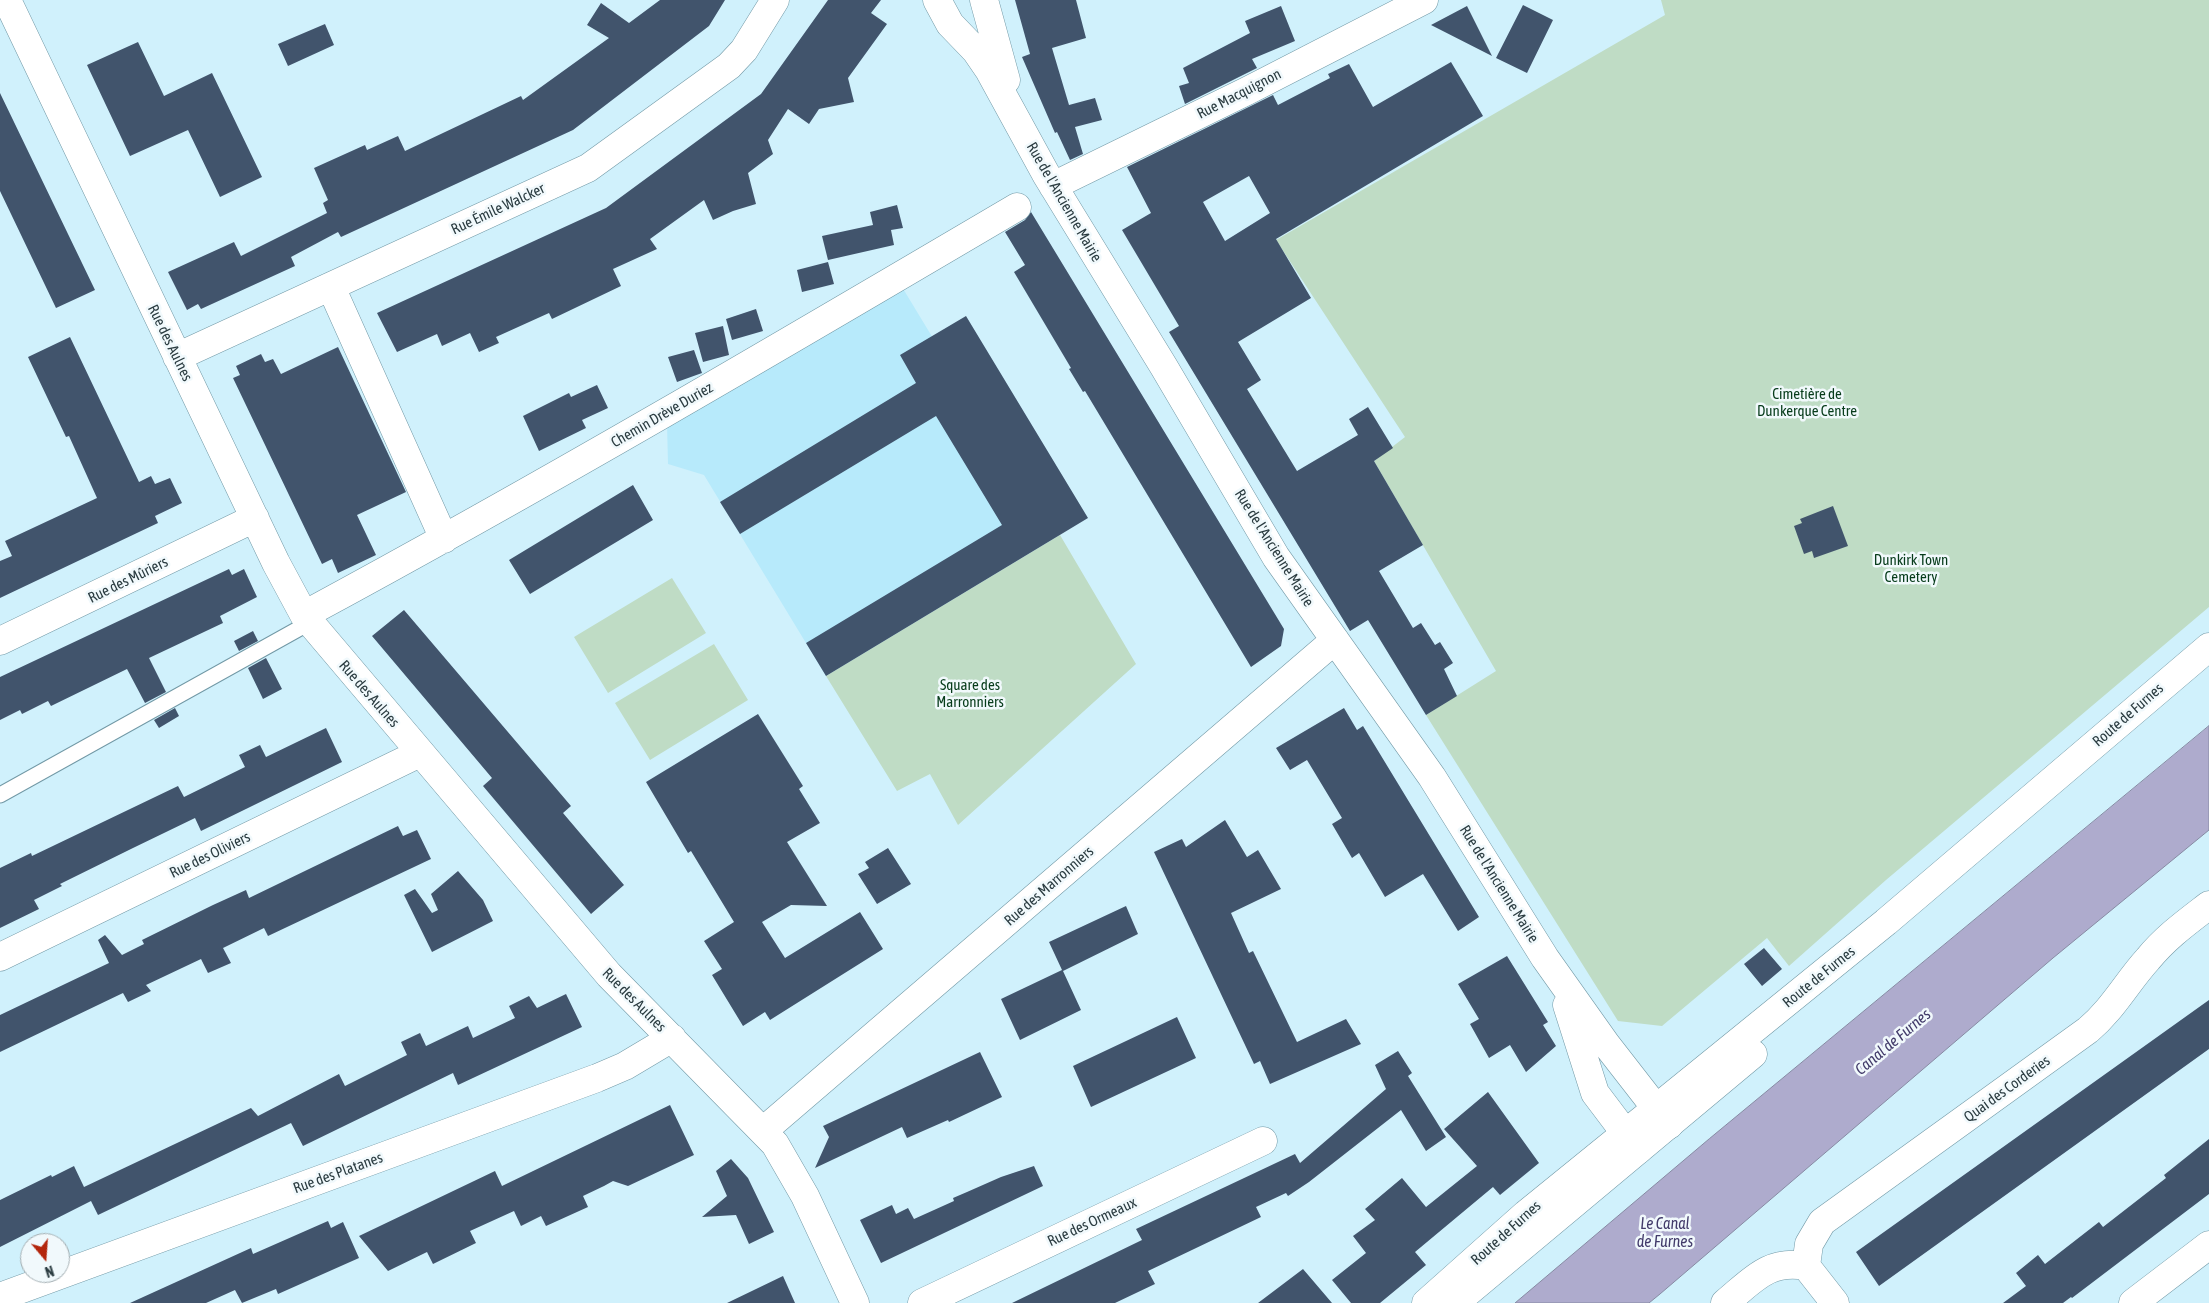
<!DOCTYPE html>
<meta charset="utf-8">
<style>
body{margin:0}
#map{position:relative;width:2209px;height:1303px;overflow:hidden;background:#d0f1fc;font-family:"Asap Condensed",sans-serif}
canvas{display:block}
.north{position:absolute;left:20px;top:1233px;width:50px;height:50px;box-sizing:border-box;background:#f1f9fc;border:1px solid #a2adb1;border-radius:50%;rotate:162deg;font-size:14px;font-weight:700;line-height:20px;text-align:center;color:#2b3c41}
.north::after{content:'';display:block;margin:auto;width:18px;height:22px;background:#b3260d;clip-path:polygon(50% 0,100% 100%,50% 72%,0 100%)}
</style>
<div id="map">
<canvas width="2209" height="1303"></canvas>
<div class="north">N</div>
</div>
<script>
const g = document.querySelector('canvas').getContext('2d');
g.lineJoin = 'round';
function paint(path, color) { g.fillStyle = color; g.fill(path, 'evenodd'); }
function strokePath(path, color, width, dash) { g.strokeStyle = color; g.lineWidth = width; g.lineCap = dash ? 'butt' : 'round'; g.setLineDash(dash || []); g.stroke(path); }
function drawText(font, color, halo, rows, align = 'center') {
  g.font = font + ' "Asap Condensed",sans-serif'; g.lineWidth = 5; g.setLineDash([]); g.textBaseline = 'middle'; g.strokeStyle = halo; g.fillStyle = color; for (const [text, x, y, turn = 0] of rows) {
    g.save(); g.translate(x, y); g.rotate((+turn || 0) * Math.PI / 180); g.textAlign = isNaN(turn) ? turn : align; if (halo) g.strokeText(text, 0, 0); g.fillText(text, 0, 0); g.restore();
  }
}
paint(new Path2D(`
 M 902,287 L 1054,538 L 826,676 L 704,475 L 668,464 L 667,424 Z`), '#b7eafb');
paint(new Path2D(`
 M 1661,0 L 2209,0 L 2209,607 L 1886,880 L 1789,966 L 1767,938 L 1662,1026 L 1618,1021 L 1426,715 L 1496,671 L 1374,461 L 1405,437 L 1276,240 L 1665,15 Z
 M 1060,535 L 1136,664 L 958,825 L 930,774 L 897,791 L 826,676 Z
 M 672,578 L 706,633 L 608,693 L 574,637 Z
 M 714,644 L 748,700 L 650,760 L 615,703 Z`), '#bfdcc5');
const water = new Path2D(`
 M 2209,726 L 2209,830 L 2053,958 L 1660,1294 L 1649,1303 L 1515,1303 L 1709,1139 Z`);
paint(water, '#aeabcd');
strokePath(water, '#878aa3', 1);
paint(new Path2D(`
 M 660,0 L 725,0 L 709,26 L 573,130 L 341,237 L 338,232 L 291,257 L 295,266 L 201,309 L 198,304 L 187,310 L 168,272 L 234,242 L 241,256 L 327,213 L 323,203 L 328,200 L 314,168 L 365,145 L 367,150 L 398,136 L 405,151 L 521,96 L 523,100 L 609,38 L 587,25 L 601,3 L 629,23 Z
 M 828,0 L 881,0 L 871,13 L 887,24 L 848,78 L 854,102 L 819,109 L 809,124 L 788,109 L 768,140 L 773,154 L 748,173 L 756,204 L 733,211 L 713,220 L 704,200 L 650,239 L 657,249 L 613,269 L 621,286 L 552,319 L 549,313 L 496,337 L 499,343 L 479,352 L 470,333 L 442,346 L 437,334 L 397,352 L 377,313 L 606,208 L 761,94 Z
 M 1015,0 L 1076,0 L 1086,38 L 1052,48 L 1069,105 L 1095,98 L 1102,120 L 1075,127 L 1083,154 L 1070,160 L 1057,132 L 1055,133 L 1022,57 L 1030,54 Z
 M 1523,5 L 1553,20 L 1527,73 L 1496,58 Z
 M 1281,6 L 1295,41 L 1252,59 L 1257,68 L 1185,104 L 1179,86 L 1189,83 L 1183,68 L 1250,33 L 1245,21 Z
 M 1467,6 L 1492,56 L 1431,25 Z
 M 325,24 L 334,45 L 288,66 L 278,44 Z
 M 138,42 L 164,96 L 212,73 L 262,177 L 220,197 L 188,130 L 130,156 L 87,65 Z
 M 1451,62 L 1483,116 L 1276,239 L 1311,298 L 1238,342 L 1261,380 L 1247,389 L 1297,471 L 1358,435 L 1349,419 L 1368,407 L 1393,448 L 1374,461 L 1423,545 L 1379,571 L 1413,628 L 1421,623 L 1435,645 L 1440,642 L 1453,663 L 1444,669 L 1457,696 L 1426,715 L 1368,620 L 1350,631 L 1169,332 L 1179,326 L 1122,230 L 1151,213 L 1127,167 L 1273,95 L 1278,105 L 1330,78 L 1328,74 L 1349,64 L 1373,107 ZM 1249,176 L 1270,213 L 1225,241 L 1203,202 Z
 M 0,93 L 95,290 L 56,308 L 0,191 Z
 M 897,205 L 903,228 L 891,230 L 894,245 L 828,260 L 822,236 L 873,225 L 870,212 Z
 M 1031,212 L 1284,629 L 1281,646 L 1251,667 L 1085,391 L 1083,392 L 1069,369 L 1071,368 L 1014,272 L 1025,265 L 1005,232 L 1025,220 Z
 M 828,262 L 834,284 L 802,292 L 797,270 Z
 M 756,309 L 763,331 L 732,340 L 726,319 Z
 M 966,316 L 1088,518 L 826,676 L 806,643 L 1002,525 L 936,416 L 740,534 L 720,502 L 916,383 L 900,355 Z
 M 723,326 L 729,355 L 703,362 L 695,333 Z
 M 70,337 L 139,482 L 151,476 L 155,484 L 170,478 L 182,503 L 155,516 L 158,523 L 0,598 L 0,561 L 12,556 L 5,541 L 97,498 L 69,436 L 66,437 L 28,357 Z
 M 338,347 L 406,492 L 357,515 L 376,555 L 338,573 L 332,559 L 322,564 L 233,378 L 240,375 L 236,366 L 261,354 L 265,362 L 273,359 L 281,374 Z
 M 694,350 L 702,373 L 677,382 L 668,357 Z
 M 597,385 L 608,408 L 582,420 L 586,428 L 539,451 L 523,416 L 569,393 L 571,397 Z
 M 633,485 L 653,520 L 530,594 L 509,560 Z
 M 1833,506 L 1848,546 L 1814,558 L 1812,551 L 1804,554 L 1794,526 L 1802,523 L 1800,519 Z
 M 229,569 L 232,575 L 244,569 L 257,597 L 220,616 L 223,623 L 149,658 L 166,692 L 145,703 L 127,669 L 51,706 L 48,701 L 22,714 L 20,710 L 0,720 L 0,677 Z
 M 404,610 L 571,806 L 563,813 L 624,885 L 591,914 L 483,786 L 492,778 L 372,636 Z
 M 253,631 L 258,641 L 239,651 L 234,641 Z
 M 266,658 L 282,689 L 263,699 L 248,668 Z
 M 175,708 L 179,716 L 159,728 L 154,720 Z
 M 1344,708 L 1357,730 L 1363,726 L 1479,917 L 1458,931 L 1423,874 L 1385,897 L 1359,853 L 1352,858 L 1332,824 L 1342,818 L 1307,760 L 1290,770 L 1276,748 Z
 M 758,714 L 803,786 L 799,789 L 820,823 L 787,842 L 827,906 L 791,905 L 762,922 L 785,958 L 860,912 L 883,949 L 770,1020 L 765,1012 L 743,1026 L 712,975 L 722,969 L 704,941 L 734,922 L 691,851 L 688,853 L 646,782 Z
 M 326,728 L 342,762 L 201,831 L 195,818 L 133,848 L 60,884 L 62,886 L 34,900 L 39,909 L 0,928 L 0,868 L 31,853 L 32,856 L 178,786 L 184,797 L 245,767 L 239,755 L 260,745 L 266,757 Z
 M 1225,820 L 1247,857 L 1258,850 L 1281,889 L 1231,913 L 1249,953 L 1253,951 L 1297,1042 L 1346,1019 L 1361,1044 L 1270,1084 L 1260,1061 L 1254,1064 L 1154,852 L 1182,839 L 1186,847 Z
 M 398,826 L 403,836 L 417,830 L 431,859 L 268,936 L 264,928 L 223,948 L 231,963 L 208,973 L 201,959 L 146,985 L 151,991 L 128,1002 L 123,993 L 0,1052 L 0,1015 L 109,963 L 98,940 L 105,935 L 122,955 L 144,944 L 142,940 L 213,905 L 246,890 L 249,898 Z
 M 888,848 L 911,884 L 877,904 L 858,874 L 869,868 L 865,862 Z
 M 458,871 L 483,900 L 493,921 L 432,952 L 404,895 L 415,889 L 432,913 L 438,910 L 431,894 Z
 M 1126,906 L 1138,934 L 1063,971 L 1081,1010 L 1020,1040 L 1001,999 L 1062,970 L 1049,942 Z
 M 1764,948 L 1782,969 L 1762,986 L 1744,964 Z
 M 1507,956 L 1548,1022 L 1543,1025 L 1556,1046 L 1526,1072 L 1510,1045 L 1489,1058 L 1470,1024 L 1479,1019 L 1458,984 Z
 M 566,994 L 582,1027 L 458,1085 L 453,1073 L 303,1146 L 291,1123 L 98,1215 L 91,1201 L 0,1247 L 0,1200 L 51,1175 L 52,1177 L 74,1166 L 84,1187 L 251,1108 L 258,1116 L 339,1074 L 345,1086 L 407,1055 L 401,1042 L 420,1033 L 426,1046 L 468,1026 L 473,1038 L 515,1018 L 509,1006 L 529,996 L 537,1008 Z
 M 2209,1000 L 2209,1049 L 1879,1286 L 1856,1252 Z
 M 1177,1017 L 1196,1058 L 1091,1107 L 1073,1066 Z
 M 1398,1051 L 1412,1073 L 1408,1076 L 1446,1137 L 1426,1151 L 1401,1110 L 1309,1182 L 1288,1196 L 1286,1193 L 1256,1207 L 1261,1217 L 1148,1271 L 1155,1284 L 1115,1303 L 1012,1303 L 1142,1240 L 1136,1229 L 1295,1154 L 1300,1163 L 1386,1089 L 1375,1065 Z
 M 980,1052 L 1002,1097 L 949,1122 L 948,1120 L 907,1138 L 902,1127 L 815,1168 L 829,1137 L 823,1126 Z
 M 1488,1092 L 1539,1163 L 1500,1195 L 1493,1187 L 1415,1252 L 1426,1265 L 1380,1303 L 1351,1303 L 1332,1280 L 1366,1253 L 1353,1236 L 1375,1220 L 1365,1209 L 1402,1178 L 1426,1207 L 1477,1166 L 1444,1129 Z
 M 670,1105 L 694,1155 L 628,1186 L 613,1181 L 604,1186 L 583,1196 L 588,1207 L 546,1226 L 541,1216 L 521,1226 L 514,1211 L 470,1231 L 476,1243 L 433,1264 L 427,1252 L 388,1271 L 359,1236 L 495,1171 L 502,1186 Z
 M 2209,1139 L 2209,1194 L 2072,1298 L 2071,1297 L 2063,1303 L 2003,1303 L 2026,1286 L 2016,1273 L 2038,1255 L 2045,1264 L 2099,1222 L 2103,1227 L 2166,1178 L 2164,1175 Z
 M 731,1159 L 748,1178 L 774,1232 L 749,1244 L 736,1215 L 702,1217 L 727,1196 L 716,1171 Z
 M 1034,1166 L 1043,1186 L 881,1263 L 860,1220 L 892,1205 L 896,1214 L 908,1208 L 914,1219 L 954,1201 L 953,1198 L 967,1192 L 1001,1177 Z
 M 328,1221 L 331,1228 L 343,1222 L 359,1258 L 278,1294 L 276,1289 L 242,1303 L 235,1290 L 206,1303 L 130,1303 L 251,1248 L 253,1254 Z
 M 1303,1269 L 1332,1303 L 1258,1303 Z
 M 783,1276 L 795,1303 L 727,1303 Z`), '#41546c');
const lane = new Path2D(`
 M 0,795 L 309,623`);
const street = new Path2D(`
 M 7,0 L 276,563 L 304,615 L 609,975 L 775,1144 L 805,1196 L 855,1303
 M 937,0 L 950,24 L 976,51 L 989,70 L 1047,176 L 1164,367 L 1276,557 L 1432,777 L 1545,958 L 1606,1044 L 1669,1125
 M 984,0 L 1006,80
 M 1053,186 L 1247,91 L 1424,0
 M 331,287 L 444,539
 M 177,357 L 588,168 L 729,66 L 744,50 L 775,0
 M 304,615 C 545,485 781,346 1017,207
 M 0,641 L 255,518
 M 0,957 L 420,753
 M 1567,1005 L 1595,1093 L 1638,1150
 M 763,1131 L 1335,640
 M 1806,1266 L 1809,1244 L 1822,1222 L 2088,1030 C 2113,1009 2127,982 2148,959 C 2166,937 2187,922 2209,905
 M 1806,1266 L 1835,1303
 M 0,1297 L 597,1078 L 625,1066 L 672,1038
 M 922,1303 L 1263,1141
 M 1725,1303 C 1752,1281 1768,1259 1806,1266
 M 2133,1303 L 2209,1245`);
const secondary = new Path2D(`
 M 1456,1302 L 1753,1054
 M 1426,1303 L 1526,1214 L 1886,922 L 2209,647`);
strokePath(lane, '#7299a6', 17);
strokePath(street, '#7299a6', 29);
strokePath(secondary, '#7299a6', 29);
strokePath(lane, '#fff', 15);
strokePath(street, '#fff', 28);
strokePath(secondary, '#fff', 28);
drawText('15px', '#2b3c41', '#f1f9fc', [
 ["Rue Macquignon",1239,94,-27],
 ["Rue de l'Ancienne Mairie",1064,202,60],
 ["Rue Émile Walcker",498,209,-25],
 ["Rue des Aulnes",170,343,64],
 ["Chemin Drève Duriez",662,415,-30],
 ["Rue de l'Ancienne Mairie",1274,548,58],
 ["Rue des Mûriers",128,580,-26],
 ["Rue des Aulnes",369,694,49],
 ["Route de Furnes",2128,715,-41],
 ["Rue des Oliviers",210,855,-26],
 ["Rue de l'Ancienne Mairie",1499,884,58],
 ["Rue des Marronniers",1049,886,-41],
 ["Route de Furnes",1819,977,-39],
 ["Rue des Aulnes",634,1000,45],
 ["Quai des Corderies",2007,1089,-36],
 ["Rue des Platanes",338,1173,-20],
 ["Rue des Ormeaux",1092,1222,-25],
 ["Route de Furnes",1506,1233,-42]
]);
drawText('15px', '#073c1b', '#f1f9fc', [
 ["Cimetière de",1807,394],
 ["Dunkerque Centre",1807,411],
 ["Dunkirk Town",1911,560],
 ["Cemetery",1911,577],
 ["Square des",970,685],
 ["Marronniers",970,702]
]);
drawText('italic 16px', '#423b6a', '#f1f9fc', [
 ["Canal de Furnes",1893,1042,-40],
 ["Le Canal",1665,1224],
 ["de Furnes",1665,1242]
]);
</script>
